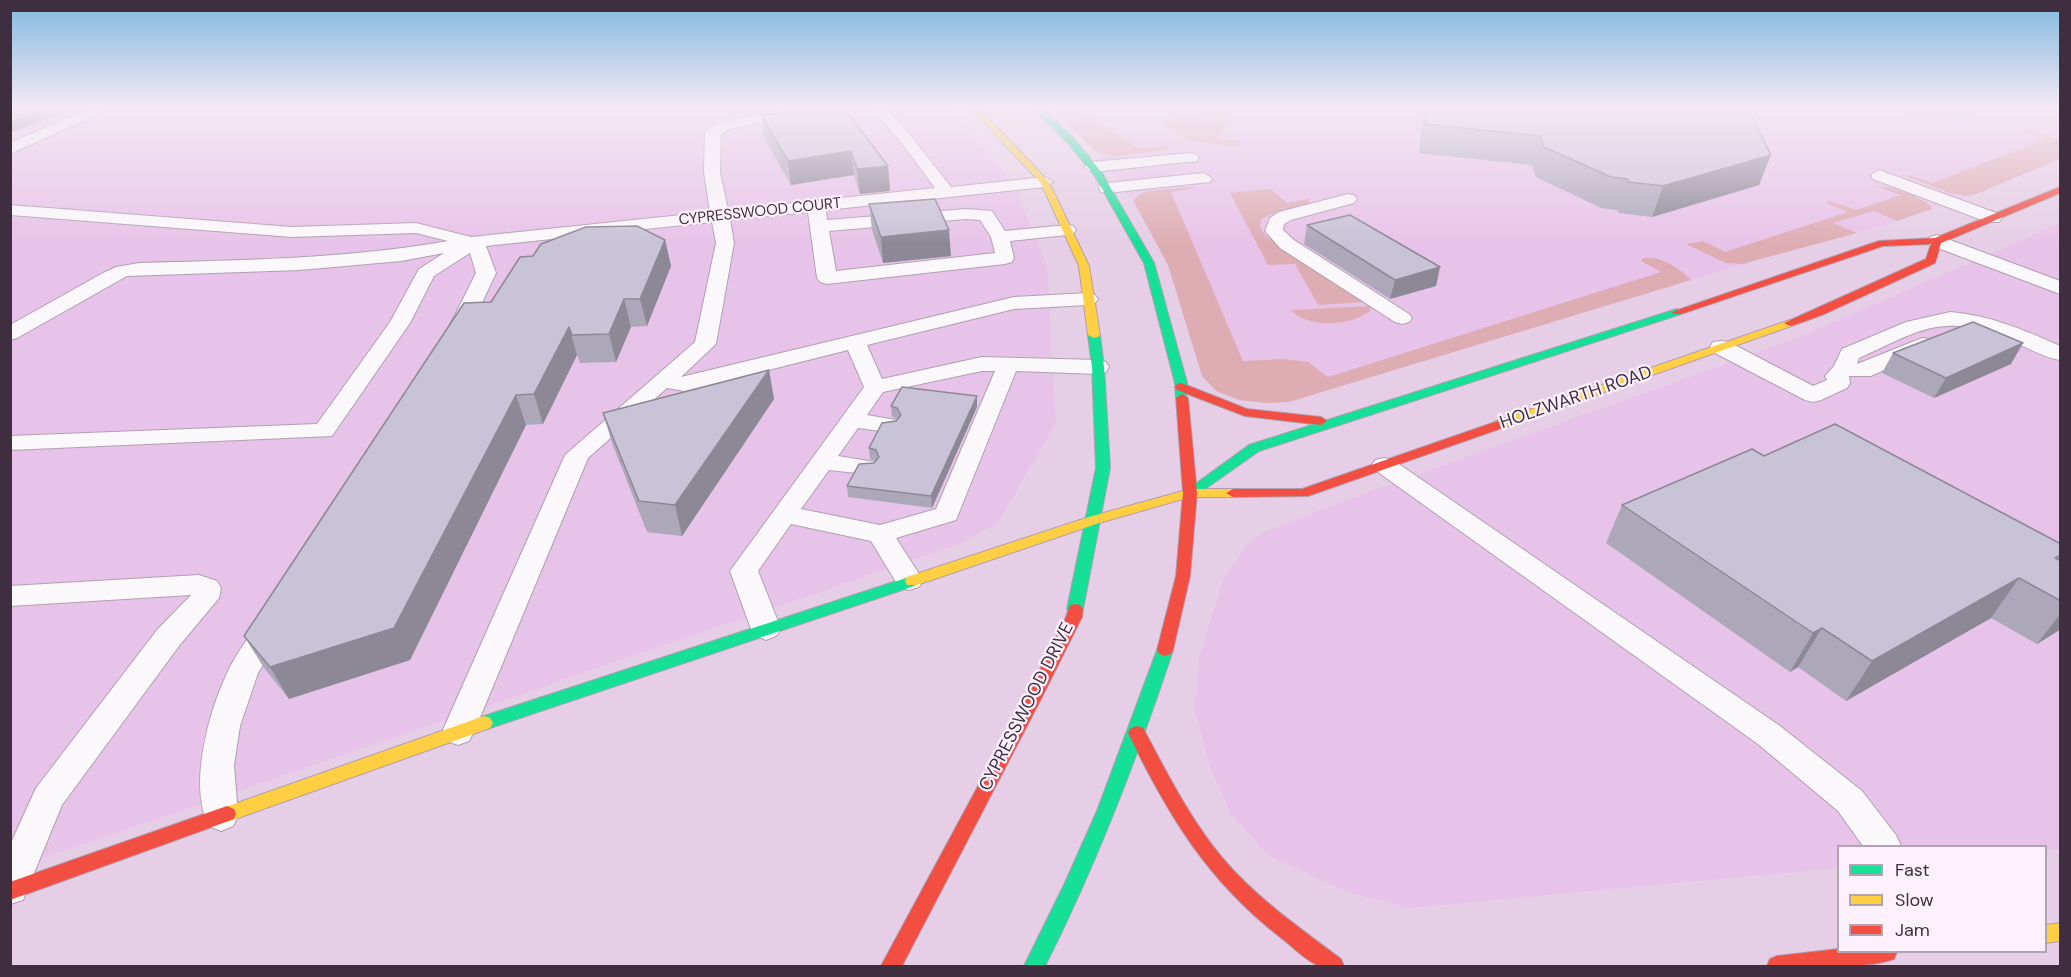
<!DOCTYPE html>
<style>
body{margin:0}
#map{position:relative;width:2071px;height:977px;overflow:hidden;background:#e6cfe6;font-family:"DM Sans",sans-serif}
canvas{display:block}
.frame{position:absolute;inset:0;border:12px solid #3e2e3f;pointer-events:none}
.legend{position:absolute;left:1837px;top:845px;width:210px;height:108px;box-sizing:border-box;background:#fef1fe;border:2px solid #b1a3b2;margin:0;padding:8px 10px;list-style:none;font-size:18px;color:#3e2e3f}
.legend li{display:flex;align-items:center;gap:12px;height:30px}
.legend b{width:30px;border:2px solid #b1a3b2}
</style>
<div id="map">
<canvas width="2071" height="977"></canvas>
<div class="frame"></div>
<ul class="legend">
<li><b style="height:8px;background:#16e098"></b>Fast</li>
<li><b style="height:8px;background:#ffcf43"></b>Slow</li>
<li><b style="height:8px;background:#f24e42"></b>Jam</li>
</ul>
</div>
<script>
const g = document.querySelector('canvas').getContext('2d');
g.lineJoin = 'round';
function paint(path, color) { g.fillStyle = color; g.fill(path, 'evenodd'); }
function strokePath(path, color, width, dash) { g.strokeStyle = color; g.lineWidth = width; g.lineCap = dash ? 'butt' : 'round'; g.setLineDash(dash || []); g.stroke(path); }
function drawText(font, color, halo, rows, align = 'center') {
  g.font = font + ' "DM Sans",sans-serif'; g.lineWidth = 4.5; g.setLineDash([]); g.textBaseline = 'middle'; g.strokeStyle = halo; g.fillStyle = color; for (const [text, x, y, turn = 0] of rows) {
    g.save(); g.translate(x, y); g.rotate((+turn || 0) * Math.PI / 180); g.textAlign = isNaN(turn) ? turn : align; if (halo) g.strokeText(text, 0, 0); g.fillText(text, 0, 0); g.restore();
  }
}
paint(new Path2D(`
 M 10,107 L 952,107 L 1013,183 L 1047,265 L 1056,423 L 999,521 L 960,544 L 11,869 Z
 M 1050,107 L 2060,107 L 2060,159 L 1976,194 L 1881,226 L 1760,259 L 1289,402 L 1265,403 L 1239,400 L 1202,376 L 1168,265 L 1133,201 L 1095,151 Z
 M 2060,223 L 2060,849 L 2046,850 L 2046,846 L 1838,846 L 1838,868 L 1409,908 L 1348,892 L 1269,856 L 1231,815 L 1209,764 L 1195,709 L 1199,658 L 1223,579 L 1246,546 L 1263,533 L 1349,499 L 1797,338 Z`), '#e8c3e9');
paint(new Path2D(`
 M 1050,107 L 1075,107 L 1141,149 L 1167,145 L 1170,150 L 1115,156 L 1095,151 Z
 M 1227,107 L 1252,107 L 1230,111 L 1218,141 L 1237,140 L 1239,142 L 1238,147 L 1191,141 L 1164,125 L 1166,120 Z
 M 2027,130 L 2060,140 L 2060,159 L 1976,194 L 1966,196 L 1950,193 L 1908,177 L 1909,175 L 1933,183 L 2046,139 L 2023,132 Z
 M 1876,186 C 1888,185 1928,198 1932,209 L 1897,221 L 1874,211 L 1833,223 L 1857,233 L 1742,264 L 1726,263 L 1686,244 L 1703,241 L 1725,252 L 1848,212 L 1826,203 L 1829,201 L 1857,210 L 1900,195 Z
 M 1187,187 L 1195,188 L 1171,192 L 1243,361 L 1284,359 L 1308,362 L 1328,377 L 1661,272 L 1641,261 L 1643,258 C 1662,256 1678,267 1691,280 L 1289,402 L 1265,403 L 1239,400 L 1216,391 L 1202,376 L 1168,265 L 1133,200 L 1144,192 Z
 M 1271,189 L 1287,203 L 1309,199 L 1309,203 L 1269,215 L 1261,220 L 1260,228 L 1266,236 L 1365,302 L 1318,305 L 1295,264 L 1268,265 L 1230,193 Z
 M 1371,306 L 1370,311 C 1351,326 1308,329 1291,310 Z`), '#deadb4');
const lane = new Path2D(`
 M 93,107 L 114,107 L 10,154 L 10,143 Z
 M 787,107 L 816,107 L 814,110 L 726,130 L 721,134 L 720,172 L 728,210 L 935,188 L 901,142 L 870,107 L 885,107 L 911,136 L 951,187 L 1045,177 L 1053,182 L 1045,187 L 826,210 L 827,220 L 966,209 L 992,211 L 1005,231 L 1067,225 L 1073,226 L 1076,230 L 1073,234 L 1067,235 L 1010,241 L 1014,258 L 1012,262 L 1005,264 L 827,284 L 820,282 L 817,278 L 808,212 L 730,220 L 734,243 L 716,344 L 681,377 L 1014,297 L 1088,293 L 1095,295 L 1098,299 L 1095,303 L 1088,305 L 1014,309 L 867,345 L 882,379 L 982,357 L 1098,360 L 1106,362 L 1109,367 L 1106,372 L 1098,374 L 1016,371 L 956,520 L 896,538 L 923,580 L 919,587 L 909,590 L 899,587 L 871,541 L 791,524 L 758,571 L 781,629 L 776,636 L 766,640 L 756,636 L 751,629 L 730,571 L 864,387 L 848,350 L 685,391 L 667,388 L 588,458 L 474,732 L 469,741 L 458,745 L 447,741 L 442,732 L 565,455 L 695,342 L 716,243 L 712,222 L 486,246 L 496,273 L 467,335 L 463,339 L 456,341 L 449,339 L 445,335 L 476,273 L 470,253 L 434,276 L 410,323 L 332,436 L 10,450 L 10,436 L 317,424 L 390,322 L 419,269 L 444,253 L 401,261 L 300,270 L 127,276 L 17,338 L 10,340 L 10,325 L 103,273 L 116,267 L 139,263 C 243,260 346,259 448,241 L 416,233 L 292,237 L 10,215 L 10,205 L 292,227 L 416,223 L 471,237 L 710,212 L 704,172 L 705,132 L 716,124 ZM 966,219 L 980,220 L 991,237 L 995,253 L 836,271 L 829,231 ZM 982,371 L 995,371 L 936,509 L 880,525 L 801,509 L 829,470 L 866,474 L 875,472 L 878,467 L 875,462 L 838,456 L 858,428 L 888,432 L 896,430 L 900,425 L 896,420 L 867,415 L 883,392 Z
 M 1191,153 L 1197,155 L 1199,158 L 1197,161 L 1092,172 L 1084,167 L 1092,162 Z
 M 1879,170 L 1999,214 L 2002,218 L 1999,222 L 1987,222 L 1873,179 L 1871,175 Z
 M 1204,173 L 1212,178 L 1210,182 L 1107,193 L 1101,192 L 1099,188 L 1101,184 L 1107,183 Z
 M 1348,194 L 1354,195 L 1357,199 L 1354,203 L 1291,220 L 1284,224 L 1283,230 L 1294,240 L 1409,314 L 1412,318 L 1409,322 L 1402,324 L 1395,322 L 1280,248 L 1265,231 L 1270,218 L 1279,212 Z
 M 1937,235 L 2060,281 L 2060,294 L 1930,245 L 1928,241 L 1930,237 Z
 M 1950,312 C 1989,315 2025,330 2060,346 L 2060,360 C 2041,357 2023,345 2005,338 C 1940,312 1918,332 1859,358 L 1857,364 L 1922,338 L 1930,339 L 1933,344 L 1930,349 L 1871,376 L 1849,376 L 1850,383 L 1847,388 L 1821,400 L 1813,402 L 1805,400 L 1713,352 L 1710,347 L 1713,342 L 1721,341 L 1729,342 L 1813,386 L 1827,380 L 1825,376 L 1834,366 L 1842,349 L 1906,322 Z
 M 1384,458 L 1393,460 L 1780,726 L 1862,791 L 1896,835 L 1901,846 L 1863,846 L 1838,811 L 1758,744 L 1375,470 L 1372,465 L 1375,460 Z
 M 199,575 L 217,581 L 221,588 L 219,598 L 179,646 L 62,805 L 23,900 L 10,904 L 10,845 L 36,788 L 157,630 L 191,595 L 10,606 L 10,586 Z
 M 273,614 L 283,617 L 288,624 L 258,673 L 240,726 L 234,765 L 238,816 L 233,826 L 221,831 L 209,826 C 188,785 209,711 228,671 C 237,652 251,634 263,617 Z`);
const fast = new Path2D(`
 M 1031,107 L 1040,107 L 1073,138 L 1102,173 L 1154,263 L 1187,383 L 1186,401 L 1182,402 L 1176,398 L 1175,383 L 1144,263 L 1095,176 L 1067,142 Z
 M 1677,309 L 1682,312 L 1681,314 L 1259,451 L 1195,496 L 1185,496 L 1183,493 L 1249,445 Z
 M 1094,332 L 1100,335 L 1104,367 L 1110,468 L 1083,609 L 1080,613 L 1070,613 L 1067,609 L 1096,468 L 1092,367 L 1088,335 Z
 M 912,576 L 917,577 L 919,581 L 917,585 L 484,730 L 478,728 L 475,723 L 478,718 Z
 M 1165,644 L 1171,646 L 1173,650 C 1137,759 1096,865 1045,966 L 1024,966 L 1064,885 L 1097,811 L 1157,650 L 1159,646 Z`);
const slow = new Path2D(`
 M 969,107 L 978,107 L 1049,182 L 1089,266 L 1100,335 L 1098,337 L 1094,338 L 1088,335 L 1079,266 L 1041,183 Z
 M 1790,320 L 1796,323 L 1794,325 L 1502,428 L 1494,428 L 1492,425 L 1494,422 Z
 M 1190,489 L 1233,489 L 1240,493 L 1233,497 L 1190,497 L 1099,523 L 917,585 L 907,585 L 905,581 L 907,577 L 1089,517 Z
 M 484,716 L 490,718 L 493,723 L 490,728 L 227,822 L 220,819 L 218,814 L 220,809 Z
 M 2060,923 L 2060,941 L 2046,943 L 2046,925 Z`);
const jam = new Path2D(`
 M 2060,187 L 2060,193 L 1941,243 L 1935,263 L 1822,315 L 1794,325 L 1790,326 L 1784,323 L 1926,259 L 1931,244 L 1883,246 L 1681,314 L 1673,314 L 1672,312 L 1879,241 L 1935,238 Z
 M 1181,383 L 1247,409 L 1321,417 L 1327,421 L 1321,425 L 1245,416 L 1177,390 L 1175,387 L 1177,384 Z
 M 1182,394 L 1188,398 L 1197,493 L 1190,576 L 1173,650 L 1171,654 L 1165,656 L 1159,654 L 1157,650 L 1176,576 L 1183,493 L 1176,398 Z
 M 1498,421 L 1504,425 L 1502,428 L 1308,496 L 1233,497 L 1226,493 L 1233,489 L 1302,489 Z
 M 1075,604 L 1080,605 L 1083,609 L 1082,617 L 1040,701 L 902,966 L 881,966 L 1024,701 L 1066,617 L 1070,605 Z
 M 1137,726 L 1143,728 C 1168,775 1191,821 1225,861 C 1259,900 1301,929 1341,959 L 1344,966 C 1336,966 1324,969 1317,965 C 1304,959 1292,946 1280,937 C 1206,879 1169,816 1128,733 L 1131,728 Z
 M 227,806 L 234,809 L 236,814 L 234,819 L 10,900 L 10,882 Z
 M 1838,949 L 1838,952 L 1897,952 L 1894,959 C 1867,969 1796,969 1767,966 L 1770,959 L 1777,956 Z`);
strokePath(lane, '#b09fb1', 2);
strokePath(fast, '#b09fb1', 2);
strokePath(slow, '#b09fb1', 2);
strokePath(jam, '#b09fb1', 2);
paint(lane, '#fbf8fb');
paint(fast, '#16e098');
paint(slow, '#ffcf43');
paint(jam, '#f24e42');
paint(new Path2D(`
 M 1424,107 L 1747,107 L 1759,185 L 1652,217 L 1619,213 L 1617,210 L 1601,208 L 1536,177 L 1532,165 L 1419,153 Z
 M 1846,107 L 1974,107 L 1969,119 Z
 M 761,115 L 888,166 L 890,191 L 860,194 L 854,175 L 791,185 L 764,138 Z
 M 869,204 L 951,256 L 883,263 L 872,230 Z
 M 1307,225 L 1440,267 L 1436,286 L 1390,299 L 1304,244 Z
 M 665,240 L 671,266 L 647,326 L 631,327 L 616,362 L 580,363 L 577,355 L 543,424 L 526,425 L 410,660 L 289,699 L 264,668 L 244,636 L 491,302 L 533,256 Z
 M 1893,353 L 2011,364 L 1934,398 L 1882,373 Z
 M 769,370 L 774,399 L 682,536 L 647,532 L 612,443 L 603,413 Z
 M 977,396 L 977,407 L 932,508 L 848,497 L 847,486 L 876,461 L 870,459 L 869,448 L 898,419 L 892,417 L 891,406 Z
 M 1764,456 L 2061,544 L 2061,629 L 2037,644 L 1991,618 L 1846,701 L 1798,667 L 1790,672 L 1606,543 L 1622,505 Z`), '#ada8b9');
paint(new Path2D(`
 M 48,107 L 76,107 L 53,116 L 10,133 L 10,123 Z
 M 851,151 L 854,175 L 791,185 L 788,161 Z
 M 1771,155 L 1759,185 L 1652,217 L 1663,186 Z
 M 888,166 L 890,191 L 860,194 L 857,169 Z
 M 949,230 L 951,256 L 883,263 L 881,237 Z
 M 665,240 L 671,266 L 647,326 L 640,299 Z
 M 1440,267 L 1436,286 L 1390,299 L 1395,280 Z
 M 624,299 L 631,327 L 616,362 L 609,334 Z
 M 569,327 L 577,355 L 543,424 L 534,394 Z
 M 2023,343 L 2011,364 L 1934,398 L 1946,378 Z
 M 769,370 L 774,399 L 682,536 L 675,505 Z
 M 516,395 L 526,425 L 410,660 L 289,699 L 270,667 Z
 M 977,396 L 977,407 L 932,508 L 931,496 Z
 M 2019,578 L 1991,618 L 1846,701 L 1872,661 Z
 M 2061,613 L 2061,629 L 2037,644 Z
 M 1822,628 L 1798,667 L 1790,672 L 1813,633 Z`), '#8d8896');
const building = new Path2D(`
 M 10,107 L 48,107 L 10,123 Z
 M 816,107 L 843,107 L 888,166 L 857,169 L 851,151 L 788,161 L 761,115 Z
 M 1427,107 L 1747,107 L 1771,155 L 1663,186 L 1629,182 L 1627,179 L 1611,177 L 1544,147 L 1540,136 L 1425,124 Z
 M 935,199 L 949,230 L 881,237 L 869,204 Z
 M 1350,215 L 1440,267 L 1395,280 L 1307,225 Z
 M 637,226 L 665,240 L 640,299 L 624,299 L 609,334 L 572,335 L 569,327 L 534,394 L 516,395 L 394,628 L 270,667 L 244,636 L 464,303 L 491,302 L 520,257 L 533,256 L 541,244 L 586,227 Z
 M 1973,322 L 2023,343 L 1946,378 L 1893,353 Z
 M 769,370 L 675,505 L 639,501 L 603,413 Z
 M 902,387 L 977,396 L 931,496 L 847,486 L 859,464 L 874,463 L 879,457 L 876,450 L 869,448 L 882,423 L 896,421 L 901,415 L 897,408 L 891,406 Z
 M 1835,424 L 2061,544 L 2061,555 L 2055,558 L 2061,561 L 2061,601 L 2019,578 L 1872,661 L 1822,628 L 1813,633 L 1622,505 L 1752,449 L 1764,456 Z`);
paint(building, '#c9c3d7');
strokePath(building, '#8d8896', 1.5);
const sky = g.createLinearGradient(0, 0, 0, 244);
sky.addColorStop(0, '#81b9de');
sky.addColorStop(0.44, '#f4e9f4');
sky.addColorStop(1, '#f4e9f400');
g.fillStyle = sky;
g.fillRect(0, 0, 2071, 244);
drawText('15px', '#3e2e3f', '#fef1fe', [
 ["CYPRESSWOOD COURT",760,212,-6]
]);
drawText('18px', '#3e2e3f', '#fef1fe', [
 ["HOLZWARTH ROAD",1576,398,-19],
 ["CYPRESSWOOD DRIVE",1027,707,-63]
]);
</script>
